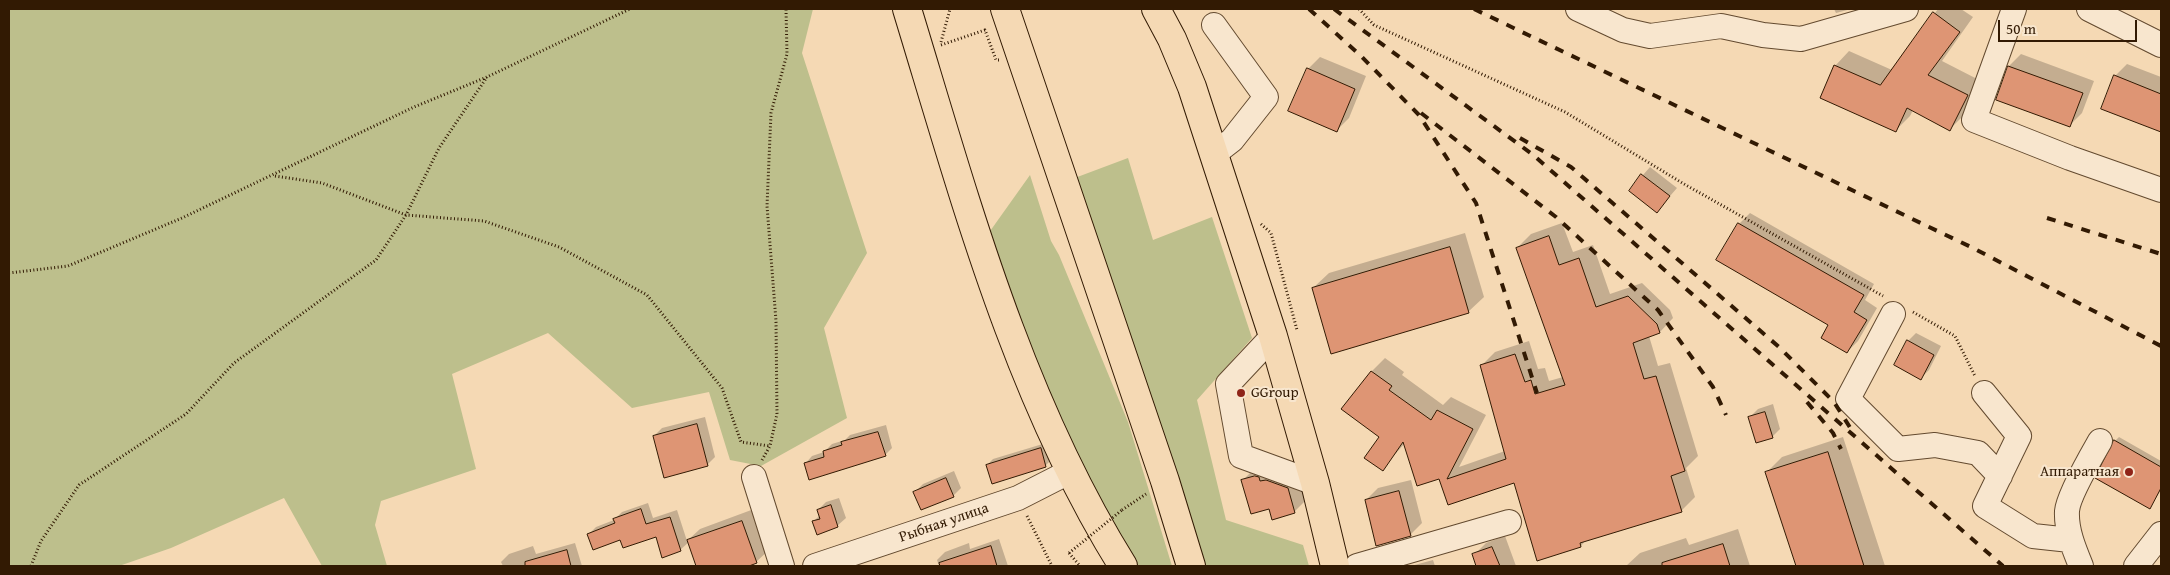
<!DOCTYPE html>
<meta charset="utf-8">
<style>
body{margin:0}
#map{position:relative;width:2170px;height:575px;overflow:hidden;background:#f5d9b4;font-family:"Gentium Book Plus",serif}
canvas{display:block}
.frame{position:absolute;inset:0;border:10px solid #321a03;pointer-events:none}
.scale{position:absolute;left:1998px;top:20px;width:139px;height:22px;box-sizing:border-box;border:2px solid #321a03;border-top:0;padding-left:6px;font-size:15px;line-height:18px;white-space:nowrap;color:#321a03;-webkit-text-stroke:4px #f8e6ce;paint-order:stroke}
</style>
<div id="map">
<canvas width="2170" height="575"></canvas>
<div class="frame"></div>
<div class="scale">50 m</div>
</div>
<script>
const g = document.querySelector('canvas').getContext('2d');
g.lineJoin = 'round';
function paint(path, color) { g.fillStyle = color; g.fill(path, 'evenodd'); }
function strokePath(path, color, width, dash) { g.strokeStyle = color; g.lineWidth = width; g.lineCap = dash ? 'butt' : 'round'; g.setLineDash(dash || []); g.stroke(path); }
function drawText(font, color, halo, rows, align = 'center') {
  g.font = font + ' "Gentium Book Plus",serif'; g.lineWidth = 4; g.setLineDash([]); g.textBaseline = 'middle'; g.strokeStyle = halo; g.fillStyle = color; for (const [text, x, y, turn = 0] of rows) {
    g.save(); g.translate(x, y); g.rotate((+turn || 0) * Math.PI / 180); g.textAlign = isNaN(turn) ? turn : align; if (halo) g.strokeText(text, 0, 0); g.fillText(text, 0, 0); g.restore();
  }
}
paint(new Path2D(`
 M 9,9 L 813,9 L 802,53 L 867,253 L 824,328 L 847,418 L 761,466 L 730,460 L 709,392 L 632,408 L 548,333 L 452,374 L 476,469 L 381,501 L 375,525 L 387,566 L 322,566 L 284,498 L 171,548 L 119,566 L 9,566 Z
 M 1128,158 L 1153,240 L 1212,217 L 1252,338 L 1197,400 L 1226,520 L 1303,545 L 1309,566 L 1197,566 L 1072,179 Z
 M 1030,175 L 1051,241 L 1059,255 L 1128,422 L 1172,566 L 1137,566 L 1103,512 L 1030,349 L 988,234 Z`), '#bdbf8c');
paint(new Path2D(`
 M 1834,9 L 1851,9 L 1836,13 Z
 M 1938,9 L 1961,9 L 1973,17 L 1942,61 L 1981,81 L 1964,115 L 1950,129 L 1913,110 L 1910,116 L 1896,130 L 1821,97 L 1835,66 L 1849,51 L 1892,70 Z
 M 2021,54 L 2094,81 L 2082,113 L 2070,125 L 1998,99 L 2009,66 Z
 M 1320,57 L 1366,76 L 1349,118 L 1337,130 L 1308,69 Z
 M 2127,64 L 2161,77 L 2161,130 L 2103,108 L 2115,76 Z
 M 1650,167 L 1677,188 L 1657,211 L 1630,190 Z
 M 1750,213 L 1874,284 L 1865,300 L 1877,308 L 1858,341 L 1847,352 L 1830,325 L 1739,224 Z
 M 1562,223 L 1573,252 L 1593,245 L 1610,294 L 1642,283 L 1670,310 L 1673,318 L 1660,332 L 1649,336 L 1658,366 L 1670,363 L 1698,456 L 1686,468 L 1695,497 L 1681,511 L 1586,540 L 1581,546 L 1514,482 L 1448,504 L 1440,477 L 1405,443 L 1382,469 L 1381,437 L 1372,371 L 1385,358 L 1404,372 L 1402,375 L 1443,405 L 1451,397 L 1486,415 L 1459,467 L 1505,451 L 1481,366 L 1495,352 L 1529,341 L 1538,369 L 1545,368 L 1549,381 L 1563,377 L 1517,248 L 1531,234 Z
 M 1465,233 L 1484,297 L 1468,312 L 1313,288 L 1329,273 Z
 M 1916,333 L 1941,346 L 1929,370 L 1921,378 L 1908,341 Z
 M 1773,404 L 1780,429 L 1772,437 L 1750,417 L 1758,409 Z
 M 705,417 L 715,457 L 707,465 L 654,436 L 662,428 Z
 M 886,425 L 892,448 L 885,455 L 805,464 L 812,456 L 824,452 L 832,444 L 845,440 L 850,435 Z
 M 1843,437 L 1885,566 L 1797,566 L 1767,472 L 1782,457 Z
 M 2119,437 L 2161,461 L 2161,490 L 2150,507 L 2115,441 Z
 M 1046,443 L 1051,460 L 1045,466 L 987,465 L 993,459 Z
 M 1255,468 L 1299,476 L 1306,500 L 1294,512 L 1270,507 L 1243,480 Z
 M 954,471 L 961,488 L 953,496 L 915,492 L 923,484 Z
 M 1411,480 L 1422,523 L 1410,535 L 1366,500 L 1378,488 Z
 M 839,498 L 846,518 L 837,526 L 814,521 L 820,515 L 818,510 L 826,502 Z
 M 648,503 L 653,518 L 677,510 L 687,541 L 700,529 L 754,509 L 769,550 L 756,562 L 745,566 L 742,563 L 732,566 L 697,566 L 689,542 L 680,550 L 656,536 L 621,538 L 589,534 L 596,527 L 614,520 L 622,512 Z
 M 1738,529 L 1750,566 L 1626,566 L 1640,553 L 1686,538 L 1689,545 Z
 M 1505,536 L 1516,566 L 1478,566 L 1474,555 L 1486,543 Z
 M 999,539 L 1008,566 L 939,566 L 937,560 L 945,552 L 969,543 L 970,549 Z
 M 575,543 L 582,566 L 503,566 L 501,562 L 509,554 L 533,546 L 536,554 Z
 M 1433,560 L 1435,566 L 1411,566 Z`), '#0003');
const building = new Path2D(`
 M 1933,12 L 1960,32 L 1928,75 L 1968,95 L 1950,131 L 1907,108 L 1896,132 L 1820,98 L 1834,65 L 1880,85 Z
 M 2008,66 L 2083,93 L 2070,127 L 1996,100 Z
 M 1307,68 L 1355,89 L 1337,132 L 1288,111 Z
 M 2114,75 L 2161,94 L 2161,132 L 2101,109 Z
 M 1641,174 L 1670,196 L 1657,213 L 1629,191 Z
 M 1738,223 L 1864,295 L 1854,312 L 1867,320 L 1847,353 L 1821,338 L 1828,325 L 1716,260 Z
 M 1549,236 L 1559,265 L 1579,258 L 1596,307 L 1628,296 L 1657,324 L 1660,333 L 1633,343 L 1644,379 L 1656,376 L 1685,471 L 1671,476 L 1682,512 L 1580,543 L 1581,547 L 1537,561 L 1514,483 L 1448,505 L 1439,479 L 1417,486 L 1403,442 L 1383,471 L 1364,458 L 1379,437 L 1341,409 L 1371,371 L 1392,386 L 1389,390 L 1431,420 L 1437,410 L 1473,429 L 1447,479 L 1506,459 L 1480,365 L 1515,354 L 1525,382 L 1531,380 L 1535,394 L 1565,385 L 1516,248 Z
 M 1450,247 L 1469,313 L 1331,354 L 1312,288 Z
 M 1907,340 L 1934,355 L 1921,380 L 1894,365 Z
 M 1765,412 L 1773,438 L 1756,443 L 1748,417 Z
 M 697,424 L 708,466 L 664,478 L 653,436 Z
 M 878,432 L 886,456 L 809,480 L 804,463 L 824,457 L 823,451 L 842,445 L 841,442 Z
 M 2114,440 L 2161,467 L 2161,488 L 2150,509 L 2095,478 Z
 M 1041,448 L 1046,467 L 992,484 L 986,465 Z
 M 1828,452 L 1864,566 L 1796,566 L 1765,472 Z
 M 1255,476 L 1259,477 L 1260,481 L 1266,480 L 1288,488 L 1295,513 L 1272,520 L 1269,509 L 1251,514 L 1241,480 Z
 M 946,478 L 954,497 L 921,510 L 913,492 Z
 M 1399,491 L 1411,536 L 1376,546 L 1365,500 Z
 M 831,505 L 838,527 L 817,535 L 812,521 L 820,519 L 817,510 Z
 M 641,509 L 646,524 L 670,517 L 681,551 L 662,558 L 656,537 L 623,548 L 620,540 L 593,550 L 587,534 L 615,523 L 613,519 Z
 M 742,521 L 757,563 L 749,566 L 696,566 L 687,540 Z
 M 1723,544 L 1730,566 L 1662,566 L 1662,563 Z
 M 991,546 L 997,566 L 940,566 L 939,563 Z
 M 1492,547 L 1500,566 L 1476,566 L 1472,554 Z
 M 567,550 L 571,566 L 525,566 L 525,562 Z`);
paint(building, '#de9574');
strokePath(building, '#321a03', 1);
const minor = new Path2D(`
 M 1578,9 L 1623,30 L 1650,36 L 1721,26 L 1763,35 L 1801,39 L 1906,9
 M 2014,9 L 1974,120 L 2070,158 L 2161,190
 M 2089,9 L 2161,45
 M 1214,154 L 1232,140 L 1266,97 L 1214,25
 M 1893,314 L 1848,399 L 1898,449 L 1935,445 L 1978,453 L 2000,476
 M 1273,336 L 1228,384 L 1241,456 L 1315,483
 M 1984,393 L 2019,436 L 1985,506 L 2033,536 L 2070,540
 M 754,477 L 782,566
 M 815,566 L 1018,498 L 1069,472
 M 1357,566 L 1509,522
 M 2081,566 C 2074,549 2066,530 2067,511 C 2068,496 2092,455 2100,441
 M 2136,566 L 2161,534`);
const major = new Path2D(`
 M 907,9 C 965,199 1017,396 1123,566
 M 1005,9 L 1165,481 L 1191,566
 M 1156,9 L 1172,39 L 1192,87 L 1273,336 L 1315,483 L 1335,566`);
strokePath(minor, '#634a2f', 26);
strokePath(major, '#321a03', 30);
strokePath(new Path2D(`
 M 1359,9 L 1374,25 L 1565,112 L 1684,184 L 1883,296
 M 941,42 L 950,9
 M 941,45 L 985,30 L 996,60 L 999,60
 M 275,176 L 322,183 L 406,215 L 484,221 L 559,247 L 647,295 L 722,388 L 741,442 L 770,446
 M 1261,224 L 1271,233 L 1297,330
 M 9,273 L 68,266 L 182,218 L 414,107 L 487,77 L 630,9
 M 1913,312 L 1955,336 L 1975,376
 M 762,460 L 770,446 L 777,414 L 776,321 L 767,206 L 771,113 L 787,54 L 786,9
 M 1122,510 L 1146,494
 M 1027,516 L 1052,566
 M 1069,553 L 1080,566
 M 31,566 L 41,541 L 79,485 L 186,414 L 234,363 L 376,260 L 406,215 L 439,148 L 487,77`), '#321a03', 3, [1, 2.5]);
strokePath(minor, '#f8e6ce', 24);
strokePath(major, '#f5d9b4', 28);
strokePath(new Path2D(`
 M 1309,9 L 1361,56 L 1419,115 L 1476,203 L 1537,393
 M 1334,9 L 1532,154 L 2003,566
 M 1474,9 L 1973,248 L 2161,346
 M 1421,113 L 1556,217 L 1658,310 L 1713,387 L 1726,415
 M 1520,138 L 1571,167 L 1779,347 L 1834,402 L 1851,429
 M 2047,218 L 2161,254
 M 1807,402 L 1833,433 L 1841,449`), '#321a03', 4, [9, 9]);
strokePath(new Path2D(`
 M 1069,553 L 1122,510`), '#321a03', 3, [1, 2.5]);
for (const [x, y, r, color] of [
 [1241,393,5,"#8f2418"],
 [2129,472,5,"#8f2418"]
]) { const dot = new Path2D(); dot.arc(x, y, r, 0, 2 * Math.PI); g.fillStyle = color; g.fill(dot); strokePath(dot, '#f8e6ce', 2); }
drawText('15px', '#321a03', '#f8e6ce', [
 ["GGroup",1251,393],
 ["Аппаратная",2119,472,"right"]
], 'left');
drawText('15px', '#321a03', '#f8e6ce', [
 ["Рыбная улица",944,523,-19]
]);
</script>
